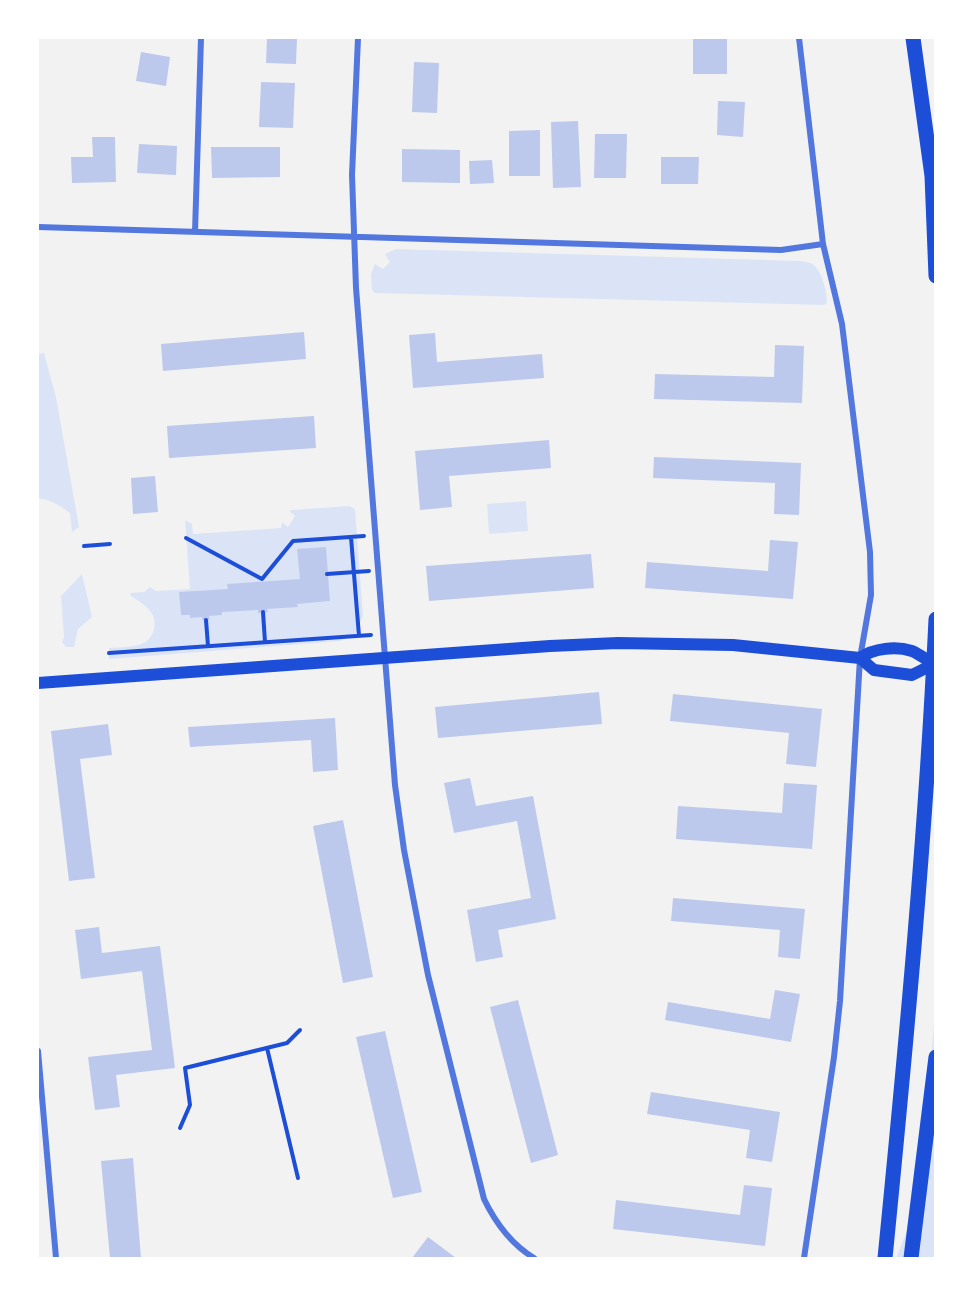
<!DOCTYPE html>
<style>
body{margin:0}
#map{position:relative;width:973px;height:1296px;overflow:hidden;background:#f2f2f2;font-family:"Varela Round",sans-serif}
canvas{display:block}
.frame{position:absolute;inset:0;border:39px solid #fff;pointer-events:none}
</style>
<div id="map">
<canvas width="973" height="1296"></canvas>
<div class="frame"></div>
</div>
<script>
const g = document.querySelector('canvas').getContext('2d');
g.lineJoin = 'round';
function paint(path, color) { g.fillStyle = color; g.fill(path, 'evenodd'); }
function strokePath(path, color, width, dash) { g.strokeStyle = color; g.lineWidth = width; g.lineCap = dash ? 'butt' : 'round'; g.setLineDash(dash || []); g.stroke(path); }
paint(new Path2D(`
 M 396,249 L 801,261 C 804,262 808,262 811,263 C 822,270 827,291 827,303 L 824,305 L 375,293 L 372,290 L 371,274 L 375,264 L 383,269 L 390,262 L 385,254 Z
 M 44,353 L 56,397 L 79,527 L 72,532 L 70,513 C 59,505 51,500 38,498 L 38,354 Z
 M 526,501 L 528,531 L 489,534 L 487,504 Z
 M 349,506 L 355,509 L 363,616 L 355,635 L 340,641 L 109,659 L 109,648 C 119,647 138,648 147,641 C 150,639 153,633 154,629 C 158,612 143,604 131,596 L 130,593 L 144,592 L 150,587 L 156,591 L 190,589 L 185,520 L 192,524 L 193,534 L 281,528 L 282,522 L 288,527 L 295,516 L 290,512 L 291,510 Z
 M 82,574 L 92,617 L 78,629 L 74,647 L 66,647 L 62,642 L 64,637 L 61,596 Z
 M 935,1014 L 935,1258 L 896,1258 L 918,1204 Z`), '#dbe4f7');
paint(new Path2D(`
 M 267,38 L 297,38 L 296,64 L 266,63 Z
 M 693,38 L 727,38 L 727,74 L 693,74 Z
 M 141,52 L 170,57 L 166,86 L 136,81 Z
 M 414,62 L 439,63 L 437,113 L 412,112 Z
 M 261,82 L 295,83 L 293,128 L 259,127 Z
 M 718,101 L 745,102 L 743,137 L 717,135 Z
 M 578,121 L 581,187 L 553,188 L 551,122 Z
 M 540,130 L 540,176 L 509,176 L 509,131 Z
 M 595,134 L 627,134 L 626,178 L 594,178 Z
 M 92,137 L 115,137 L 116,182 L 72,183 L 71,157 L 93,157 Z
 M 139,144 L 177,146 L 176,175 L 137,173 Z
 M 211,147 L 280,147 L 280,177 L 212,178 Z
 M 402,149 L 460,150 L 460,183 L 402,182 Z
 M 661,157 L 699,157 L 698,184 L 661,184 Z
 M 492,160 L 494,183 L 470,184 L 469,161 Z
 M 304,332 L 306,359 L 163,371 L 161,344 Z
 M 435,333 L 437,362 L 542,354 L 544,378 L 413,388 L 409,335 Z
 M 775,345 L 804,346 L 802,403 L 654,399 L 655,374 L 774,377 Z
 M 314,416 L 316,448 L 169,458 L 167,426 Z
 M 549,440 L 551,468 L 449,476 L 452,507 L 420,510 L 415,451 Z
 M 654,457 L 801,463 L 799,515 L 774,514 L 775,483 L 653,478 Z
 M 155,476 L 158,512 L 133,514 L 131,478 Z
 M 770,540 L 798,542 L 793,599 L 645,588 L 647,562 L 768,571 Z
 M 326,547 L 330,601 L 297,604 L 298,607 L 267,609 L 268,612 L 258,613 L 258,610 L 222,612 L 222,615 L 209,616 L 210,620 L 202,620 L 202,617 L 190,618 L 190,615 L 181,615 L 179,592 L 228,589 L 227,584 L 300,579 L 297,549 Z
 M 591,554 L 594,588 L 429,601 L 426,566 Z
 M 599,692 L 602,724 L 438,738 L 435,707 Z
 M 673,694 L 822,709 L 816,767 L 786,764 L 789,733 L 670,721 Z
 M 335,718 L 338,770 L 313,772 L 311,740 L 190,747 L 188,727 Z
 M 108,724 L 112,755 L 80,759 L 95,878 L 69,881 L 51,731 Z
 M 470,778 L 476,806 L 533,796 L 556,919 L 498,930 L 503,957 L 476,962 L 467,910 L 531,898 L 517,821 L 454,833 L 444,783 Z
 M 784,783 L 817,785 L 812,849 L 676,839 L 678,806 L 782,813 Z
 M 343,820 L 373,977 L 343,983 L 313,826 Z
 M 673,898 L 805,909 L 800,959 L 778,957 L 780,930 L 671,921 Z
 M 99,927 L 102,953 L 160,946 L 175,1068 L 116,1075 L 120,1107 L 95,1110 L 88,1057 L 152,1050 L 142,971 L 81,979 L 75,930 Z
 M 775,990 L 800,994 L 791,1042 L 665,1020 L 668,1002 L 770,1019 Z
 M 518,1000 L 558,1155 L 531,1163 L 490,1007 Z
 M 385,1031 L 422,1192 L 393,1198 L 356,1037 Z
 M 651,1092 L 780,1112 L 772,1162 L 746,1158 L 750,1130 L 647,1114 Z
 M 133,1158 L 141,1258 L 110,1258 L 101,1161 Z
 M 744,1185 L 772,1188 L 765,1246 L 613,1229 L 616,1200 L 740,1215 Z
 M 428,1237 L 456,1258 L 412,1258 Z`), '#bdc9ec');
strokePath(new Path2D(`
 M 351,537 L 359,636
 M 186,538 L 262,579 L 293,541 L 364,536
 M 84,546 L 110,544
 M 327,574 L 369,571
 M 263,612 L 265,642
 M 206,620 L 208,646
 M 109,653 L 371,635
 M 267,1048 L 298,1178
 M 180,1128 L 190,1105 L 185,1068 L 287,1043 L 300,1030`), '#1d4ed8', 4);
strokePath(new Path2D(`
 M 358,38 L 352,175 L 356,288 L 395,785 L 404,850 L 428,975 L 484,1199 C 496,1224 511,1244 534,1258
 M 799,38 L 823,244 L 842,324 L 870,552 L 871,595 L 860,658 L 840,1001 L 834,1057 L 804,1258
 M 38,227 L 781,250 L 823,244
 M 195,232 L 201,38
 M 38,1051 L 56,1258`), '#5277de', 6);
strokePath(new Path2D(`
 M 860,658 C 874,648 896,646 912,651 C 919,654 927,660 934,664
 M 38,683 L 550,646 L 618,643 L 733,645 L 860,658 L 874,670 L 912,675 L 934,664`), '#1d4ed8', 12);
strokePath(new Path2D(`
 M 913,38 L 932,176 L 936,276
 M 885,1258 C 906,1046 926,832 936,619
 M 911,1258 L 936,1057`), '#1d4ed8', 15);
</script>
